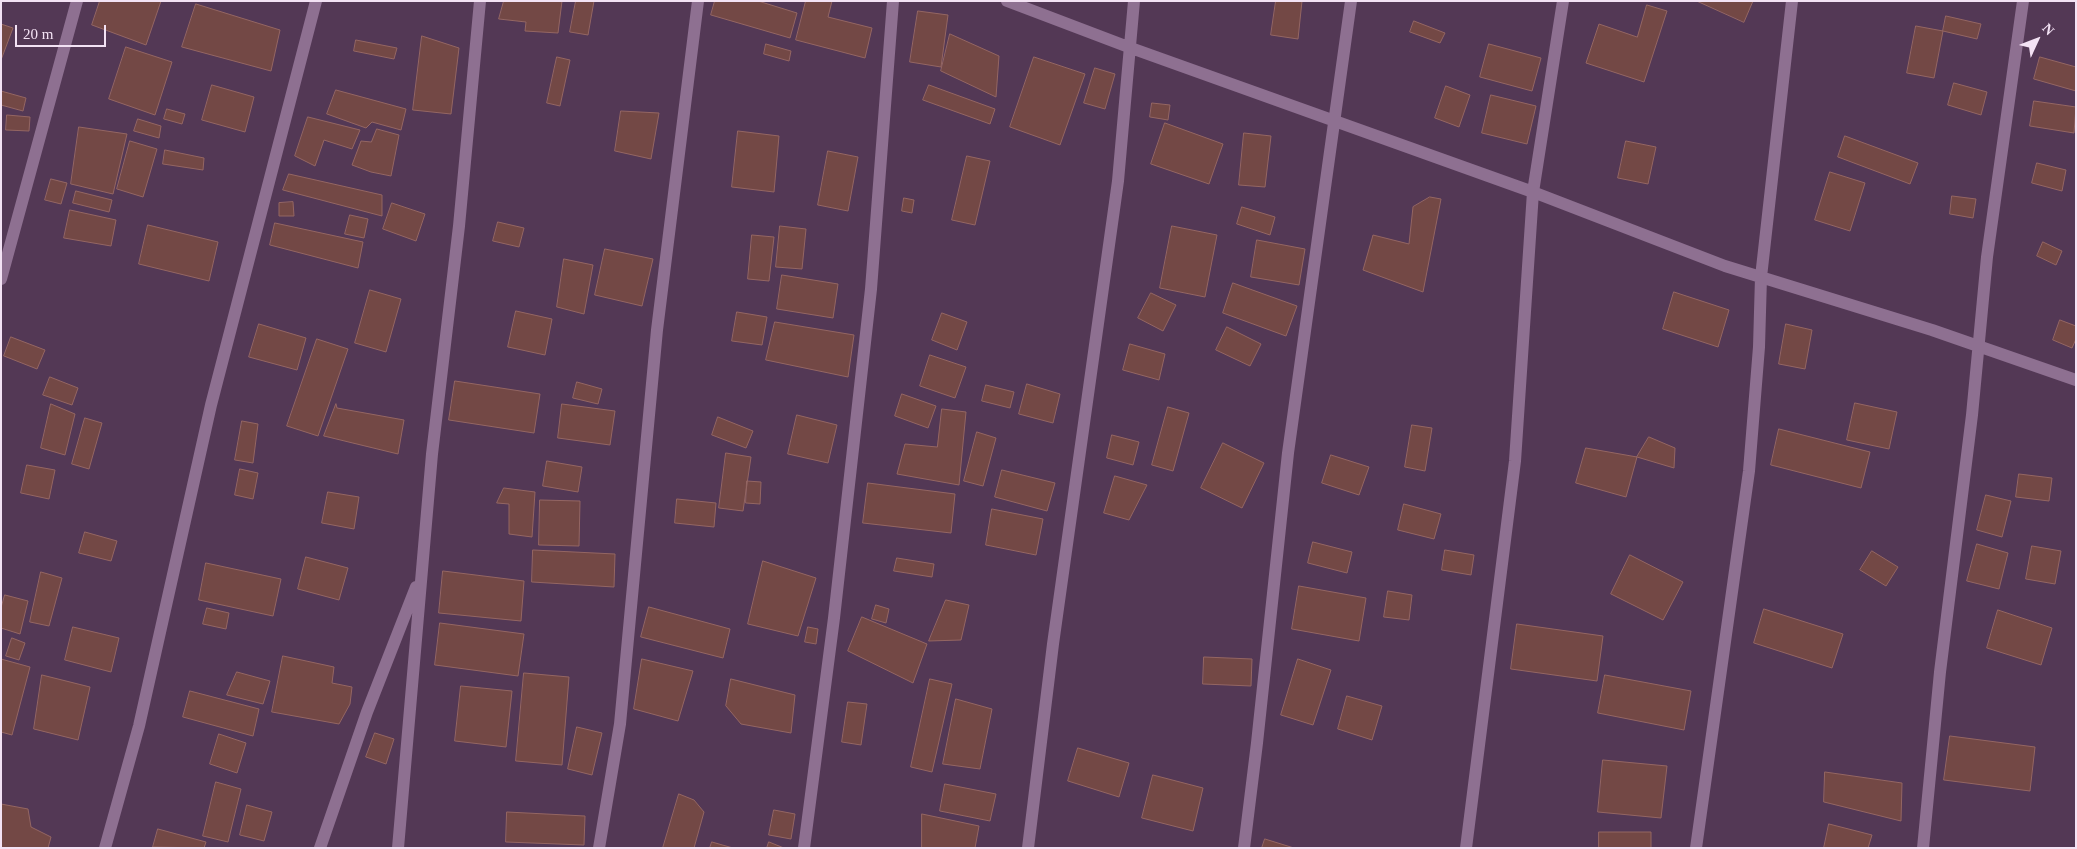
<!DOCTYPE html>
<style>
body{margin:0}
#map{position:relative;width:2077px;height:849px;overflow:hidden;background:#533855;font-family:Georgia,serif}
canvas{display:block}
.frame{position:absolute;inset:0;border:2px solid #f3e2f4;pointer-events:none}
.north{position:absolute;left:2012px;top:15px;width:50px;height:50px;-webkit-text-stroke:4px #533855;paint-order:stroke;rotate:47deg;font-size:14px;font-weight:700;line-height:20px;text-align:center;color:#f3e2f4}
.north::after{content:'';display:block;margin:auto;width:18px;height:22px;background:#f3e2f4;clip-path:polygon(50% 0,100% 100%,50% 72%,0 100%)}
.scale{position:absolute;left:15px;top:25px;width:91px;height:22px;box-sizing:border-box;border:2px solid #f3e2f4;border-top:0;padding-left:6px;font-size:15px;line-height:18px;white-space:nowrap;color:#f3e2f4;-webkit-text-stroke:4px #533855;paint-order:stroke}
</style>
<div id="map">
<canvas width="2077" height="849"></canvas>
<div class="frame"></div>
<div class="north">N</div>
<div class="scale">20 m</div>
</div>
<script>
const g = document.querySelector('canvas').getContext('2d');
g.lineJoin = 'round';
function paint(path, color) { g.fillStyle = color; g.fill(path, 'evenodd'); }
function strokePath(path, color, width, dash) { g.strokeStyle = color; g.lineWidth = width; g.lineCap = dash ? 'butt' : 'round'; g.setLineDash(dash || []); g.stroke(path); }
const building = new Path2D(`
 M 100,1 L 161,1 L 146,45 L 92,25 Z
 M 504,1 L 562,1 L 558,33 L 525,31 L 526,22 L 499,19 Z
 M 576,1 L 594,1 L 588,35 L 570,32 Z
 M 715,1 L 758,1 L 797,13 L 790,38 L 711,15 Z
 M 806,1 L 832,1 L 828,17 L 872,28 L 865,58 L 796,40 Z
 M 1276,1 L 1302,1 L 1298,39 L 1271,35 Z
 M 1697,1 L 1753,1 L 1744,22 Z
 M 196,4 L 280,30 L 271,71 L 182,47 Z
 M 1647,5 L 1667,11 L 1644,82 L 1586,63 L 1599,24 L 1637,37 Z
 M 918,11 L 948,15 L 941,67 L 910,62 Z
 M 1946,16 L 1981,24 L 1977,39 L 1943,31 Z
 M 1414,21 L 1445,33 L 1440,43 L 1410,32 Z
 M 1,24 L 13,28 L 1,60 Z
 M 1916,26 L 1943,31 L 1934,78 L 1907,73 Z
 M 950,34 L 999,56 L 996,97 L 941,71 Z
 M 422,36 L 459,48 L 451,114 L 413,110 Z
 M 356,40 L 397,48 L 394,59 L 354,51 Z
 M 766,44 L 791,51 L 789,61 L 764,54 Z
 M 1489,44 L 1541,58 L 1532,91 L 1480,77 Z
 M 126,47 L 172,62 L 155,115 L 109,99 Z
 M 557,57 L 570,60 L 560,106 L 547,103 Z
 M 1034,57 L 1085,74 L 1060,145 L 1010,127 Z
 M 2040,57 L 2076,67 L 2076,91 L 2034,79 Z
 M 1095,68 L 1115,74 L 1105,109 L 1084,103 Z
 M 1954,83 L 1987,92 L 1981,115 L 1948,105 Z
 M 212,85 L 254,97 L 245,132 L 202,120 Z
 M 929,85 L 995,109 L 990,124 L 923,100 Z
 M 1446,86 L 1470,95 L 1459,127 L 1435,118 Z
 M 336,90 L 406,109 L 401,130 L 372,122 L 366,128 L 327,114 Z
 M 1,91 L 26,98 L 23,111 L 1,105 Z
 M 1491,95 L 1536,106 L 1527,144 L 1482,133 Z
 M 2034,101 L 2076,107 L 2074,133 L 2030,126 Z
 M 1152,103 L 1170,105 L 1168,120 L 1150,117 Z
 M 167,109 L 185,114 L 182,124 L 164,119 Z
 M 621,111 L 659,113 L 651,159 L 615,151 Z
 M 7,115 L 30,117 L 29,131 L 6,130 Z
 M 308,117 L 360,130 L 352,149 L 324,140 L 315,166 L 295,156 Z
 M 138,119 L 161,126 L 159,138 L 134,131 Z
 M 1165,123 L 1223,144 L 1209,184 L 1151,164 Z
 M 79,127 L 127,134 L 113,194 L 71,184 Z
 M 377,129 L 399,135 L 391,176 L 371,172 L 352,165 L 361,141 L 371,142 Z
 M 738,131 L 779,136 L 774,192 L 732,187 Z
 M 1244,133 L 1271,136 L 1265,187 L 1239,185 Z
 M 1845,136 L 1918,163 L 1910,184 L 1838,157 Z
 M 130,141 L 157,149 L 143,197 L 117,189 Z
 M 1626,141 L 1656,147 L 1648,184 L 1618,178 Z
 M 165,150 L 204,158 L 203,170 L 163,164 Z
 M 828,151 L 858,157 L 848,211 L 818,205 Z
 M 967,156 L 990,161 L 975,225 L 952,220 Z
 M 2037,163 L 2066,170 L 2062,191 L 2032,183 Z
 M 1830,172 L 1865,183 L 1850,231 L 1815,220 Z
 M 289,174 L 382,195 L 382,216 L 283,190 Z
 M 51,179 L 67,183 L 61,204 L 45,200 Z
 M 76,191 L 112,200 L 109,212 L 73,203 Z
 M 1952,196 L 1976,199 L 1973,218 L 1950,214 Z
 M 1430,197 L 1441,199 L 1423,292 L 1363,270 L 1373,235 L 1409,244 L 1413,207 Z
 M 904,198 L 914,200 L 912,213 L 902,211 Z
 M 293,202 L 294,216 L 279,216 L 279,203 Z
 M 392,203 L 425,214 L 416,241 L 383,229 Z
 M 1242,207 L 1275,217 L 1270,235 L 1237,224 Z
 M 70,210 L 116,220 L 111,246 L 64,238 Z
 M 350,215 L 368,219 L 364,238 L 345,234 Z
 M 498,222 L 524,228 L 519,247 L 493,241 Z
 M 275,223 L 363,242 L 358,268 L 270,245 Z
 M 148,225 L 218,242 L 209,281 L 139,264 Z
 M 780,226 L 806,229 L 802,269 L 776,267 Z
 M 1172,226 L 1217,235 L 1205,297 L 1160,288 Z
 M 752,235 L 774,237 L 769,281 L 748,279 Z
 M 1257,240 L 1305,249 L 1299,285 L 1251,277 Z
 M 2043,242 L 2062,251 L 2056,265 L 2037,256 Z
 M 605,249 L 653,259 L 642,306 L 595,295 Z
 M 564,259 L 593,265 L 584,314 L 557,307 Z
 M 782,275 L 838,284 L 833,318 L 777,309 Z
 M 1233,283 L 1297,306 L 1286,336 L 1223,313 Z
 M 370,290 L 401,299 L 386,352 L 355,343 Z
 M 1674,292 L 1729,310 L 1718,347 L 1663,329 Z
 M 1151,293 L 1176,305 L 1163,331 L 1138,318 Z
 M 516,311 L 552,319 L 545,355 L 508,347 Z
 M 737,312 L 767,317 L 762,345 L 732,341 Z
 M 942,313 L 967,322 L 957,350 L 932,340 Z
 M 2060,320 L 2076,326 L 2076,339 L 2072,348 L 2053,340 Z
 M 775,322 L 854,335 L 848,377 L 766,360 Z
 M 259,324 L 306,338 L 297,370 L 249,357 Z
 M 1786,324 L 1812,330 L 1805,369 L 1779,364 Z
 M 1227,327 L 1261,344 L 1250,366 L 1216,350 Z
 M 11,337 L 45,350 L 37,369 L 4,356 Z
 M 317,339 L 348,349 L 318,436 L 287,426 Z
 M 1130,344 L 1165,354 L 1159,380 L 1123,370 Z
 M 930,355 L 966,367 L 955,398 L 920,386 Z
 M 50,377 L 78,388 L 72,405 L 43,395 Z
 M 455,381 L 540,394 L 534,433 L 449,420 Z
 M 577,382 L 602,389 L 598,404 L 573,398 Z
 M 1027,384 L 1060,394 L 1053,423 L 1019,414 Z
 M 986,385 L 1014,392 L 1010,408 L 982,401 Z
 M 902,394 L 936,406 L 928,428 L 895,416 Z
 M 1855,403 L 1897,412 L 1889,449 L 1847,440 Z
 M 51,404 L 75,414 L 65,455 L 41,448 Z
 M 336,404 L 337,408 L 404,420 L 398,454 L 324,436 Z
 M 562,404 L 615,411 L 610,445 L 558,438 Z
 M 1168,407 L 1189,413 L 1173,471 L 1152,465 Z
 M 942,409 L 966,412 L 959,485 L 897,474 L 905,444 L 937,447 Z
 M 797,415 L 837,425 L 828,463 L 788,454 Z
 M 718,417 L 753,431 L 746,448 L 712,435 Z
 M 85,418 L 102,423 L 89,469 L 72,464 Z
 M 242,421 L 258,424 L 253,463 L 235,460 Z
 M 1412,425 L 1432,428 L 1425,471 L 1405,467 Z
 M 1779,429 L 1870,452 L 1861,488 L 1771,465 Z
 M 977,432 L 996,438 L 983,486 L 964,481 Z
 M 1112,435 L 1139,442 L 1133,465 L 1107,458 Z
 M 1649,437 L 1675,448 L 1674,468 L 1637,457 Z
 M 1223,443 L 1264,463 L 1242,508 L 1201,488 Z
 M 1586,448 L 1637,457 L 1626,497 L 1576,483 Z
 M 726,453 L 751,457 L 743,511 L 719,508 Z
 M 1331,455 L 1369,467 L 1359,495 L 1322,483 Z
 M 547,461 L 582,467 L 578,492 L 543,486 Z
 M 27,465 L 55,470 L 49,499 L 21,493 Z
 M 240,469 L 258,473 L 253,499 L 235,495 Z
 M 1002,470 L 1055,483 L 1047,511 L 995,497 Z
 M 2019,474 L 2052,478 L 2049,501 L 2016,497 Z
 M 1115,476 L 1147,485 L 1129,520 L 1104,513 Z
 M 747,481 L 761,482 L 760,504 L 746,503 Z
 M 868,483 L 955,494 L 951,533 L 863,523 Z
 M 504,488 L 535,492 L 532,537 L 509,534 L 509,504 L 497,503 Z
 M 328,492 L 359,497 L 354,529 L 322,523 Z
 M 1986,495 L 2011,501 L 2002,537 L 1977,530 Z
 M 677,499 L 716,503 L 714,527 L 675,523 Z
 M 540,500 L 580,501 L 579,546 L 539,545 Z
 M 1404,504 L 1441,514 L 1434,539 L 1398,530 Z
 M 992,509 L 1043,519 L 1036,555 L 986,545 Z
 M 85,532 L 117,541 L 111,561 L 79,553 Z
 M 1313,542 L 1352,552 L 1347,573 L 1308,563 Z
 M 1977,544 L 2008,553 L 1999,589 L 1967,581 Z
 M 2032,546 L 2061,551 L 2055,584 L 2026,579 Z
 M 533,550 L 615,554 L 614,587 L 532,582 Z
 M 1445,550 L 1474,555 L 1471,575 L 1442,570 Z
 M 1872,551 L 1898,567 L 1886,586 L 1860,570 Z
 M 1630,555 L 1683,582 L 1663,620 L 1611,594 Z
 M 306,557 L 348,568 L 339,600 L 298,589 Z
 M 897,558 L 934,564 L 932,577 L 894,571 Z
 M 763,561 L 816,578 L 798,636 L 748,624 Z
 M 206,563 L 281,579 L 273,616 L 199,600 Z
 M 443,571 L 524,581 L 521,621 L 439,613 Z
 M 41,572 L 62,578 L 49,626 L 30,622 Z
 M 1299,586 L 1366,598 L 1359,641 L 1292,629 Z
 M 1388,591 L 1412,595 L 1409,620 L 1384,617 Z
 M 5,595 L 28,601 L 20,634 L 1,628 L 1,608 Z
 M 946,600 L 969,605 L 961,640 L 929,641 Z
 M 876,605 L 889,609 L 886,623 L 872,619 Z
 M 649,607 L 730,629 L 723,658 L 641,637 Z
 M 207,608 L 229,613 L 226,629 L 203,624 Z
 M 1764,609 L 1843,634 L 1832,668 L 1754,643 Z
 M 1998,610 L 2052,628 L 2041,665 L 1987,648 Z
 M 862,617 L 927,644 L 913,683 L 848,651 Z
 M 440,623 L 524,634 L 518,676 L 435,665 Z
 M 1517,624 L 1603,636 L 1597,681 L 1511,669 Z
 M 73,627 L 119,638 L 111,672 L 65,660 Z
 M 808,627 L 818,629 L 816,644 L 805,642 Z
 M 12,638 L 25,643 L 19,660 L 6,656 Z
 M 283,656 L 334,667 L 332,683 L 352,687 L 350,704 L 339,724 L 272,712 Z
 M 1204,657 L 1252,659 L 1251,686 L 1203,684 Z
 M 1,659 L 30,667 L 12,735 L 1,732 Z
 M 642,659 L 693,671 L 678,721 L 634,709 Z
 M 1298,659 L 1331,670 L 1313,725 L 1281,715 Z
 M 237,672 L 270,681 L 263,704 L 227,695 Z
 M 524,673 L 569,677 L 562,765 L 516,761 Z
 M 42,675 L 90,687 L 78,740 L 34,729 Z
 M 1605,675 L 1691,691 L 1684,730 L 1598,713 Z
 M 731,679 L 795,695 L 791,733 L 741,724 L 726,706 Z
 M 930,679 L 952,684 L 932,772 L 911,767 Z
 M 461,686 L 512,691 L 506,747 L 455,741 Z
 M 190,691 L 259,709 L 253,736 L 183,717 Z
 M 1347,696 L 1382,706 L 1372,740 L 1338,729 Z
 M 956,699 L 992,709 L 980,769 L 943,764 Z
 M 848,702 L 867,704 L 861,745 L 842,742 Z
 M 577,727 L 602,733 L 592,775 L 568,769 Z
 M 375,733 L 394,739 L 386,764 L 366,757 Z
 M 219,734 L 246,743 L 237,773 L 210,764 Z
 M 1950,736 L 2035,747 L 2030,791 L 1944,780 Z
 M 1078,748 L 1129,763 L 1119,797 L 1068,781 Z
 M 1603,760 L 1667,766 L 1661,818 L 1598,812 Z
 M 1825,772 L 1902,783 L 1901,821 L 1824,802 Z
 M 1153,775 L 1203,788 L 1193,831 L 1142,818 Z
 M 216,782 L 241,789 L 228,842 L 203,836 Z
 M 945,784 L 996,794 L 990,821 L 940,811 Z
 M 679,794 L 694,800 L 704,812 L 694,848 L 663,848 Z
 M 1,804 L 28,809 L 31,827 L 51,837 L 48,848 L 1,848 Z
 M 247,805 L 272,812 L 264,841 L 240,835 Z
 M 774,810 L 795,814 L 791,839 L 769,835 Z
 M 507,812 L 585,816 L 584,845 L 506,842 Z
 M 922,814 L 979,826 L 975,848 L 922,848 Z
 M 1829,824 L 1872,835 L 1868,848 L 1824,848 Z
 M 158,829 L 206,842 L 204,848 L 153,847 Z
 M 1599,832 L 1651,832 L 1651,848 L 1599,848 Z
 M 1265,839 L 1294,848 L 1262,848 Z
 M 712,842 L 733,848 L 710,848 Z
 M 769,842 L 784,848 L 767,848 Z`);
paint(building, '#734845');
strokePath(building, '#946663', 1);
strokePath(new Path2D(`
 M 1007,1 L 1131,48 L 1533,192 L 1725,266 L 1932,330 L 2076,380
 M 1,279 L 77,1
 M 105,848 L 139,726 L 211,405 L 316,1
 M 320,848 L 367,712 L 416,587
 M 398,848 L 432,454 L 459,226 L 480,1
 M 599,848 L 620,724 L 657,330 L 698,1
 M 804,848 L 834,618 L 871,289 L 893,1
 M 1028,848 L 1053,644 L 1118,181 L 1134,1
 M 1244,848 L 1257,743 L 1288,453 L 1351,1
 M 1466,848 L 1515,461 L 1533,192 L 1563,1
 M 1696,848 L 1749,471 L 1759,347 L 1761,277 L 1792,1
 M 1923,848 L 1940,672 L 1972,415 L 1987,257 L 2023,1`), '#8e7091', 12);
</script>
